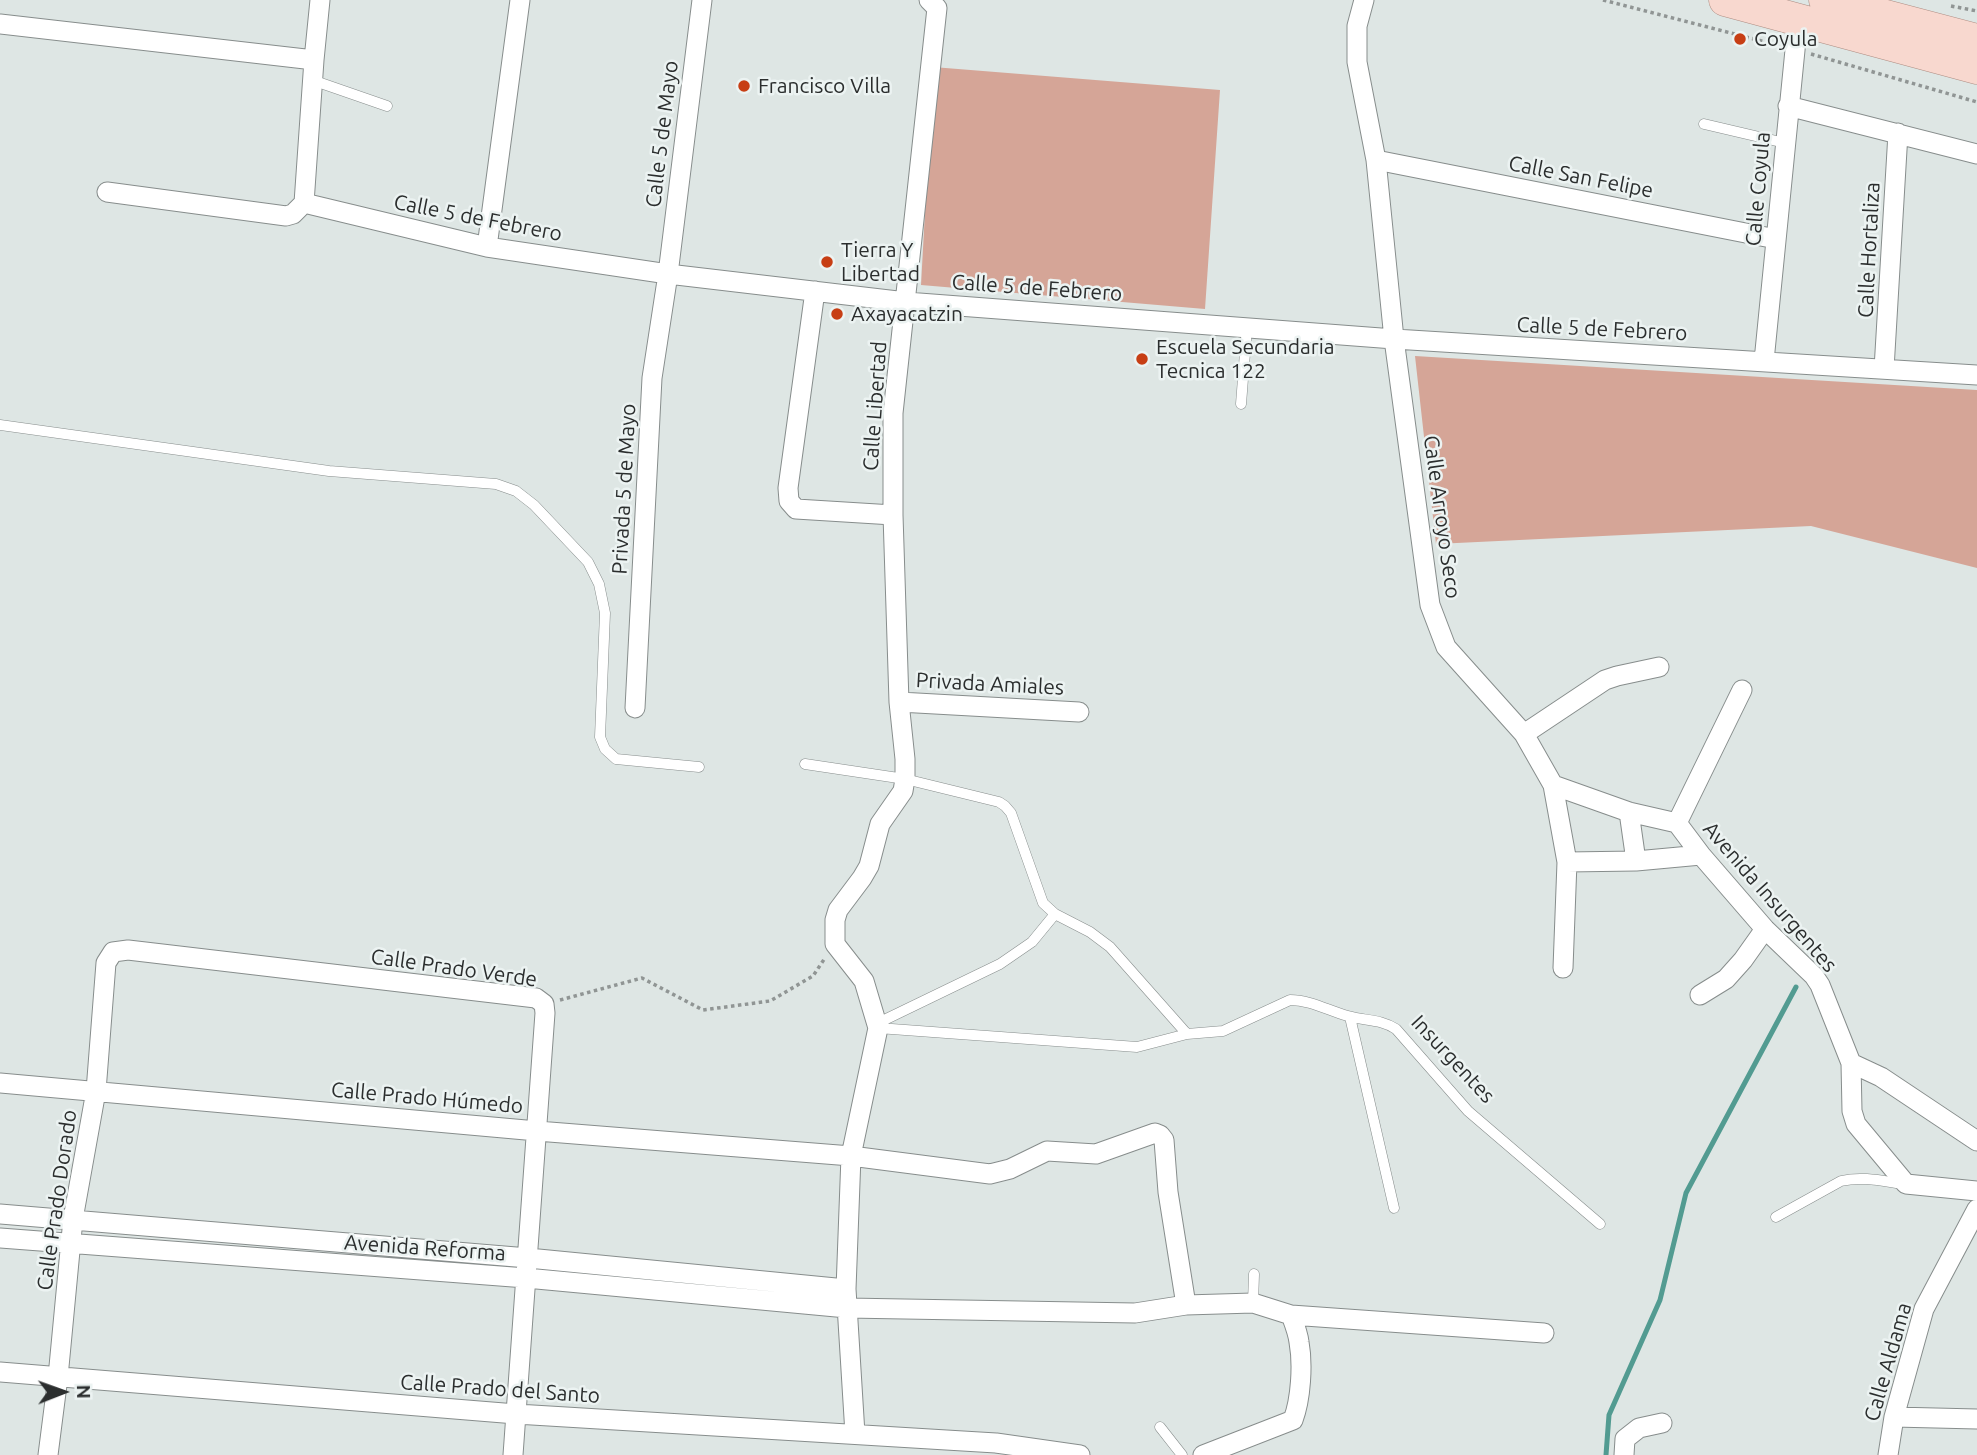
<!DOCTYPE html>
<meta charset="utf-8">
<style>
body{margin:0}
#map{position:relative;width:1977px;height:1455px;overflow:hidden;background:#dee6e4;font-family:Ubuntu,sans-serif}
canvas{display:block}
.north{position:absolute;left:28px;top:1357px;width:70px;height:70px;-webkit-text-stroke:5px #ecf3f2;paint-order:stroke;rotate:89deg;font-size:19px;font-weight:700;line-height:28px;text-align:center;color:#2b2e2e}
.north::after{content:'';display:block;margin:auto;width:24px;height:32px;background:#2b2e2e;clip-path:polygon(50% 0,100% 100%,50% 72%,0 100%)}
</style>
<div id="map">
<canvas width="1977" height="1455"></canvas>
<div class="north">N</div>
</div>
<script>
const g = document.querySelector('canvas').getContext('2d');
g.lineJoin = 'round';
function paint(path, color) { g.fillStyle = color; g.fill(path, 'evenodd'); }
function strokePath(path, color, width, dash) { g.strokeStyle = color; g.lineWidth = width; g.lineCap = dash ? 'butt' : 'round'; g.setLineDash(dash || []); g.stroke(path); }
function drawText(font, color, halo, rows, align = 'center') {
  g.font = font + ' Ubuntu,sans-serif'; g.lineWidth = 5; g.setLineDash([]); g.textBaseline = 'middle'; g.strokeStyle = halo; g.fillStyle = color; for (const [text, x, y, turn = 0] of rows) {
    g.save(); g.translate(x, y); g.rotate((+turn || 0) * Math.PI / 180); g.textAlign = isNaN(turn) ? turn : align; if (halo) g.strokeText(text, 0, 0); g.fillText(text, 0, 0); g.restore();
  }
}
paint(new Path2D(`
 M 933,67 L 1220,90 L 1205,309 L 921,285 Z
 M 1415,356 L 1977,390 L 1977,568 L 1811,526 L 1436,544 Z`), '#d5a597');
strokePath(new Path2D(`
 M 1606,1455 L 1609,1415 L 1660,1300 L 1686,1193 L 1796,987`), '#529b91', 5);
const service = new Path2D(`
 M 312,80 L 387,106
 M 1704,124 L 1785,143
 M 1241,404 L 1247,327
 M 0,425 L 329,471 L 496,484 L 516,491 L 534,505 L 588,562 L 599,584 L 605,613 L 600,737 L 605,749 L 616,759 L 699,767
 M 805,764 L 905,779 L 999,802 L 1005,806 L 1011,813 L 1043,903 L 1055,914 L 1090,932 L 1110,947 L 1187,1034
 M 1350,1017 L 1394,1208
 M 878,1023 L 1000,964 L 1032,942 L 1055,914
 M 878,1028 L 1137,1047 L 1187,1034 L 1223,1031 L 1290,1000 C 1311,1000 1329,1011 1348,1016 C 1365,1021 1381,1019 1396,1029 L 1468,1111 L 1600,1224
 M 1776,1217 L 1841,1181 C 1862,1176 1882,1181 1902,1184
 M 1253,1303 L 1254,1274
 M 1160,1427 L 1182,1455`);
const minor = new Path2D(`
 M 1364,0 L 1357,26 L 1357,62 L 1376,160 L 1394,339 L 1430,605 L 1446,647 L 1524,734 L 1553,785 L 1567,862 L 1563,968
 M 0,24 L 314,60
 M 1788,106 L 1977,154
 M 1376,160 L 1776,239
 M 107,192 L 286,216 L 293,214 L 304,203 L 487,247 L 668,274 L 906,302 L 1394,339 L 1977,375
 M 304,203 L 314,60 L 320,0
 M 487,247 L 520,0
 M 815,291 L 788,488 L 789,501 L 796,509 L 893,515
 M 1764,361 L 1798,20
 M 1884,369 L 1898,133
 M 899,702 L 1079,712
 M 635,708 L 652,378 L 668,274 L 702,0
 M 1524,734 L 1605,680 L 1617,676 L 1659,667
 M 1553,785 L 1629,812 L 1677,823 L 1701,855 L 1765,929 L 1814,976 L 1820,985 L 1851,1063 L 1852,1111 L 1856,1124 L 1906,1184 L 1977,1191
 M 1629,812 L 1636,861
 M 1677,823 L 1742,690
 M 1567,862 L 1636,861 L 1701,855
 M 1700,995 L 1726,979 L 1743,960 L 1765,929
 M 1851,1063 L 1881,1077 L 1977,1141
 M 0,1083 L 537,1131 L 851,1156 L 990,1174 L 1010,1169 L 1047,1151 L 1096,1154 L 1155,1133 L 1160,1135 L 1164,1140 L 1168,1192 L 1186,1305
 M 0,1214 L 528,1258 L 846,1289
 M 0,1238 L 526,1278 L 847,1308 L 1135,1313 L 1186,1305 L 1253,1303 L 1291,1315 C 1294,1323 1298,1333 1299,1342 C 1303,1364 1301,1399 1293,1420 L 1203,1455
 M 1291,1315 L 1544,1333
 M 0,1372 L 516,1414 L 996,1443 L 1080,1455
 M 1894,1417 L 1977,1419
 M 855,1434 L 846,1289 L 851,1156 L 878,1028 L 864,981 L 835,944 L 835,920 L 838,910 L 862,878 L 869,866 L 880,824 L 903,791 L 905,779 L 905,759 L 899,702 L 893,515 L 893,413 L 937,8 L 929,0
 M 48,1455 L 58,1377 L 73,1219 L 96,1091 L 106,963 L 113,952 L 128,950 L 536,998 L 544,1004 L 545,1013 L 513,1455
 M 1624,1455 L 1625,1439 L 1639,1428 L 1662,1423
 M 1888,1455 L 1894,1417 L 1924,1309 L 1977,1209`);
const primary = new Path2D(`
 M 1725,0 L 1977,68
 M 1825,0 L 1977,40`);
strokePath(service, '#878d8c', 11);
strokePath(minor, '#878d8c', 21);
strokePath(primary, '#ad8c82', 33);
strokePath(new Path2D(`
 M 1603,0 L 1777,45
 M 1951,6 L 1977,11
 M 1811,54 L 1977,102
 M 560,1000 L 642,978 L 703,1010 L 770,1001 L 813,976 L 825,958`), '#909594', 3.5, [3.5, 3.5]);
strokePath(service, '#fff', 10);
strokePath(minor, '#fff', 19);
strokePath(primary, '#f8d8cf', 32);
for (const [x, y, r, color] of [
 [1740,39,7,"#c73e14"],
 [744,86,7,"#c73e14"],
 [827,262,7,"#c73e14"],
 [837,314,7,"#c73e14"],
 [1142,359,7,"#c73e14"]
]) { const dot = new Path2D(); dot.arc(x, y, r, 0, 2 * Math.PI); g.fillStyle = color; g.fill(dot); strokePath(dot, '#ecf3f2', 2.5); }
drawText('21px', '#2b2e2e', '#ecf3f2', [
 ["Coyula",1754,39],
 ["Francisco Villa",758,86],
 ["Tierra Y",841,250],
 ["Libertad",841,274],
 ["Axayacatzin",851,314],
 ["Escuela Secundaria",1156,347],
 ["Tecnica 122",1156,371]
], 'left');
drawText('21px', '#2b2e2e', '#ecf3f2', [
 ["Calle 5 de Mayo",662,134,-83],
 ["Calle San Felipe",1581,177,11],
 ["Calle Coyula",1758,189,-85],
 ["Calle 5 de Febrero",478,218,11],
 ["Calle Hortaliza",1869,250,-87],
 ["Calle 5 de Febrero",1037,288,4],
 ["Calle 5 de Febrero",1602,329,3],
 ["Calle Libertad",875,406,-86],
 ["Privada 5 de Mayo",624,489,-87],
 ["Calle Arroyo Seco",1442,517,82],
 ["Privada Amiales",990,684,3],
 ["Avenida Insurgentes",1770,897,49],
 ["Calle Prado Verde",454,968,8],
 ["Insurgentes",1453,1059,47],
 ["Calle Prado Húmedo",427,1098,5],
 ["Calle Prado Dorado",57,1200,-82],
 ["Avenida Reforma",425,1248,4],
 ["Calle Aldama",1888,1362,-74],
 ["Calle Prado del Santo",500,1389,4]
]);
</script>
